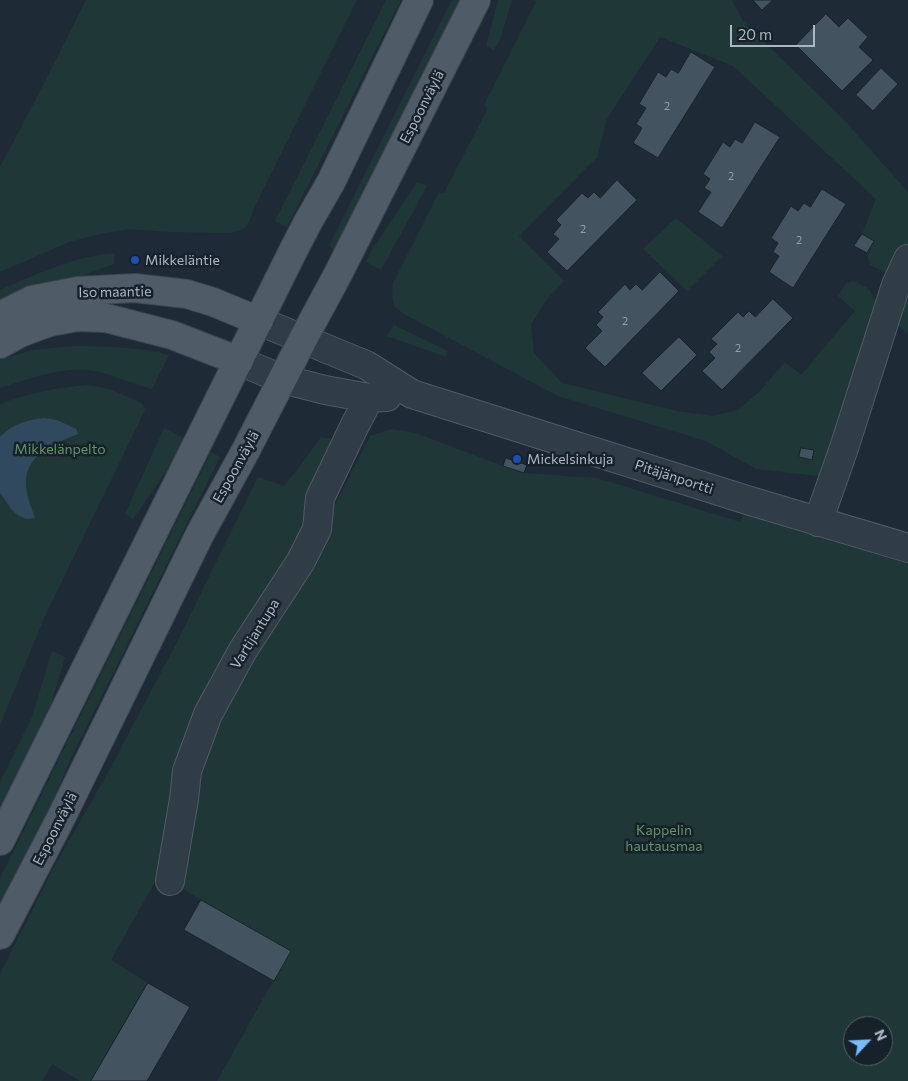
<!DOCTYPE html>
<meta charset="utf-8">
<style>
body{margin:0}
#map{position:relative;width:908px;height:1081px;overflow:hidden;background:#1e2b36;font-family:Commissioner,sans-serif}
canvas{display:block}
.north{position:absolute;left:843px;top:1016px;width:50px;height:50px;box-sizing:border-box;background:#17212a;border:1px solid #525d68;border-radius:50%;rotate:65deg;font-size:14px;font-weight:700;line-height:20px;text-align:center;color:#abb7c4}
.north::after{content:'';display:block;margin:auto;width:18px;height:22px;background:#78bbfc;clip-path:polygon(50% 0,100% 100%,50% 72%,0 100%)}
.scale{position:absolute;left:730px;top:25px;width:85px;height:22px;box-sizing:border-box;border:2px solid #abb7c4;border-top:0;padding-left:6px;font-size:15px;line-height:18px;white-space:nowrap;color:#abb7c4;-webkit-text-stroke:4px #17212a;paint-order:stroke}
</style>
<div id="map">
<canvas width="908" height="1081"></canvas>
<div class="north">N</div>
<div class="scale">20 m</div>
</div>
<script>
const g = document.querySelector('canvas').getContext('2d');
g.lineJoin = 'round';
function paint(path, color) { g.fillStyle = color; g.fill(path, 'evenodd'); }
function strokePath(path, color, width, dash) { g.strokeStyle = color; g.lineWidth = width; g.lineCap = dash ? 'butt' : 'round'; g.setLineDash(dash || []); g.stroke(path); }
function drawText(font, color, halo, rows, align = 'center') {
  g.font = font + ' Commissioner,sans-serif'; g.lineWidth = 5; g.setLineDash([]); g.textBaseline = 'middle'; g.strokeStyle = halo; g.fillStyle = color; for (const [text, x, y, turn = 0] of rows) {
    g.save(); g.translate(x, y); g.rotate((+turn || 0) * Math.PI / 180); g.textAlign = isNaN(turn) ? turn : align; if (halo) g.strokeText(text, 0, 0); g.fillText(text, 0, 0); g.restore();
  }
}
paint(new Path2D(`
 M 86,0 L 357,0 L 254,208 C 248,225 248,231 228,233 L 169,232 L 129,229 L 100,234 L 69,242 L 0,272 L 0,167 L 35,101 Z
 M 386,0 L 401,0 L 287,227 L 275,221 Z
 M 452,0 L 461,0 L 338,251 L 329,246 Z
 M 498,0 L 512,0 L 500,40 L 494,50 L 486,46 Z
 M 534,0 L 732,0 L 743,21 L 845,121 L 908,192 L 908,248 L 889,274 L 870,265 L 867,253 L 874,241 L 862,234 L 876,199 L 733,66 L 660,37 L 607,119 L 597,157 L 519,236 L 564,281 L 546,300 L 531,325 L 534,353 L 562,383 L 677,411 L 713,416 L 738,410 L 761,390 L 785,362 L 801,375 L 855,311 L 838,296 L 846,283 L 854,281 L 869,289 L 875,300 L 876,316 L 819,476 L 756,469 L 706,441 L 558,396 L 404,314 L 394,306 L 392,296 L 393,283 L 439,192 L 444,193 L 488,108 L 484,105 L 536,2 Z
 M 417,182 L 427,186 L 381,270 L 366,262 L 372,250 Z
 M 676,218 L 722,256 L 687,291 L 643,249 Z
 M 115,253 L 114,264 L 53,286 L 0,302 L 0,290 L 6,287 C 42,272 76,256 115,253 Z
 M 908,287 L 908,333 L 895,324 Z
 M 394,325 L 448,351 L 446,357 L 387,336 Z
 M 74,346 C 105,347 139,346 169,355 L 152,389 C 134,384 117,377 100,372 C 67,364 31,378 0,388 L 0,360 L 32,350 Z
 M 89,385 L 110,389 L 143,404 L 145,410 L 45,616 L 0,725 L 0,404 C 28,393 58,387 89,385 Z
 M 164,428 L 184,438 L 172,463 L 133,519 L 125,514 Z
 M 392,429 L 416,433 L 503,466 L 524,473 L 596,478 L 614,483 L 740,522 L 745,512 L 908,563 L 908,1081 L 217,1081 L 290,951 L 201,900 L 159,875 L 111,960 L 148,983 L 91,1081 L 80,1081 L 52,1064 L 42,1081 L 0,1081 L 0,974 L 54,867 L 105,778 L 176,644 L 258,477 L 284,486 L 297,470 L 321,437 L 333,439 L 308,492 L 335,505 L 370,436 ZM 853,1026 L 883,1026 L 883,1056 L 853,1056 Z
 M 211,452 L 220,457 L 86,728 L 66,769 L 50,811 L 0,909 L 0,878 Z
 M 52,651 L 65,657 L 45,725 L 0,814 L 0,782 L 32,717 Z`), '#203737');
paint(new Path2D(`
 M 44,418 L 57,420 L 76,429 L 78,434 C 55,443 25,454 26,484 C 26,495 31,507 35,518 L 26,519 L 18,515 L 12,510 L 0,493 L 0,437 C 13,424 26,420 44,418 Z`), '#30495e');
const building = new Path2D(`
 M 753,0 L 773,0 L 762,10 Z
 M 826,14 L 839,27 L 848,18 L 868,37 L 859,47 L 873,60 L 842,91 L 796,45 Z
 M 691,52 L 715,67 L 658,158 L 633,143 L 642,128 L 636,124 L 646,108 L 639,104 L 658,72 L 666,77 L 671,69 L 678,73 Z
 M 881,68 L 898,84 L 873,111 L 856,95 Z
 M 755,122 L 780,137 L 722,228 L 698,212 L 711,192 L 704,188 L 710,179 L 703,174 L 723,142 L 730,147 L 735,139 L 742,143 Z
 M 617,180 L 637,200 L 567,271 L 547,252 L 559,239 L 553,234 L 561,225 L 556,220 L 582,193 L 588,198 L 594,192 L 600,198 Z
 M 822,189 L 846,204 L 793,288 L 769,272 L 779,256 L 773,252 L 778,243 L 771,238 L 791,206 L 798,211 L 804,203 L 810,207 Z
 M 862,234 L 874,241 L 867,253 L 854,246 Z
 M 660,272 L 679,291 L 605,367 L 585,348 L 602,331 L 596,325 L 603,317 L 598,312 L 625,284 L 630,290 L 636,284 L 642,290 Z
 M 773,299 L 793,318 L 722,390 L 702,371 L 715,358 L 709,352 L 717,344 L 711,339 L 738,312 L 743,317 L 749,311 L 755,317 Z
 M 679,337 L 697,355 L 661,391 L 642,373 Z
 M 801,448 L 814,450 L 812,460 L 799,457 Z
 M 506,458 L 527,465 L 524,473 L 503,466 Z
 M 201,900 L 291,951 L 274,981 L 184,930 Z
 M 148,983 L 190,1007 L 147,1081 L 91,1081 Z`);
paint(building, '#445360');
strokePath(building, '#19242d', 1);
const minor = new Path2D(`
 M 259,321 L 366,365 L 412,394 L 747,500 L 908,548
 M 239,361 L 282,379 L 325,390 L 369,398 L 387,397
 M 818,522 L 844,448 L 896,285 L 908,259
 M 170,881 L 184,799 L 187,771 L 208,714 L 243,650 L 301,561 L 317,529 L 320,498 L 354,427 L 369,398`);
const major = new Path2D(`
 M 0,316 L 32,300 L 78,291 L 135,288 L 187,294 L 213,302 L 259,321
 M 0,344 L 20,333 L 50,322 L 77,317 L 106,318 L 172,335 L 239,361
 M 0,841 L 293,251 L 308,222 L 331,182 L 419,0
 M 0,935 L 61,818 L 200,534 L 246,450 L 303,339 L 338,274 L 476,0`);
strokePath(minor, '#4f5a65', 30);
strokePath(major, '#3b4650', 30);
strokePath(minor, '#313d46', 28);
strokePath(major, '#4f5c67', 28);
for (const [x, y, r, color] of [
 [135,260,5,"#1a4fb4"],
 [517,459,5,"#1a4fb4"]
]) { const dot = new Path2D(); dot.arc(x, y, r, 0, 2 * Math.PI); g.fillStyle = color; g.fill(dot); strokePath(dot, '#17212a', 2); }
drawText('11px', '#919eab', null, [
 ["2",667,106],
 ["2",731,176],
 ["2",583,229],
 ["2",799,240],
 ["2",625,321],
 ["2",738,348]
]);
drawText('14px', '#abb7c4', '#17212a', [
 ["Espoonväylä",422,107,-63],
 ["Iso maantie",115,292,-1],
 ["Espoonväylä",236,467,-61],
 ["Pitäjänportti",674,477,18],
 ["Vartijantupa",255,634,-58],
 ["Espoonväylä",55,829,-63]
]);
drawText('14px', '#abb7c4', '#17212a', [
 ["Mikkeläntie",145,260],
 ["Mickelsinkuja",527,459]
], 'left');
drawText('14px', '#629468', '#17212a', [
 ["Mikkelänpelto",60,449],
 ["Kappelin",664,830],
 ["hautausmaa",664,846]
]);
</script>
